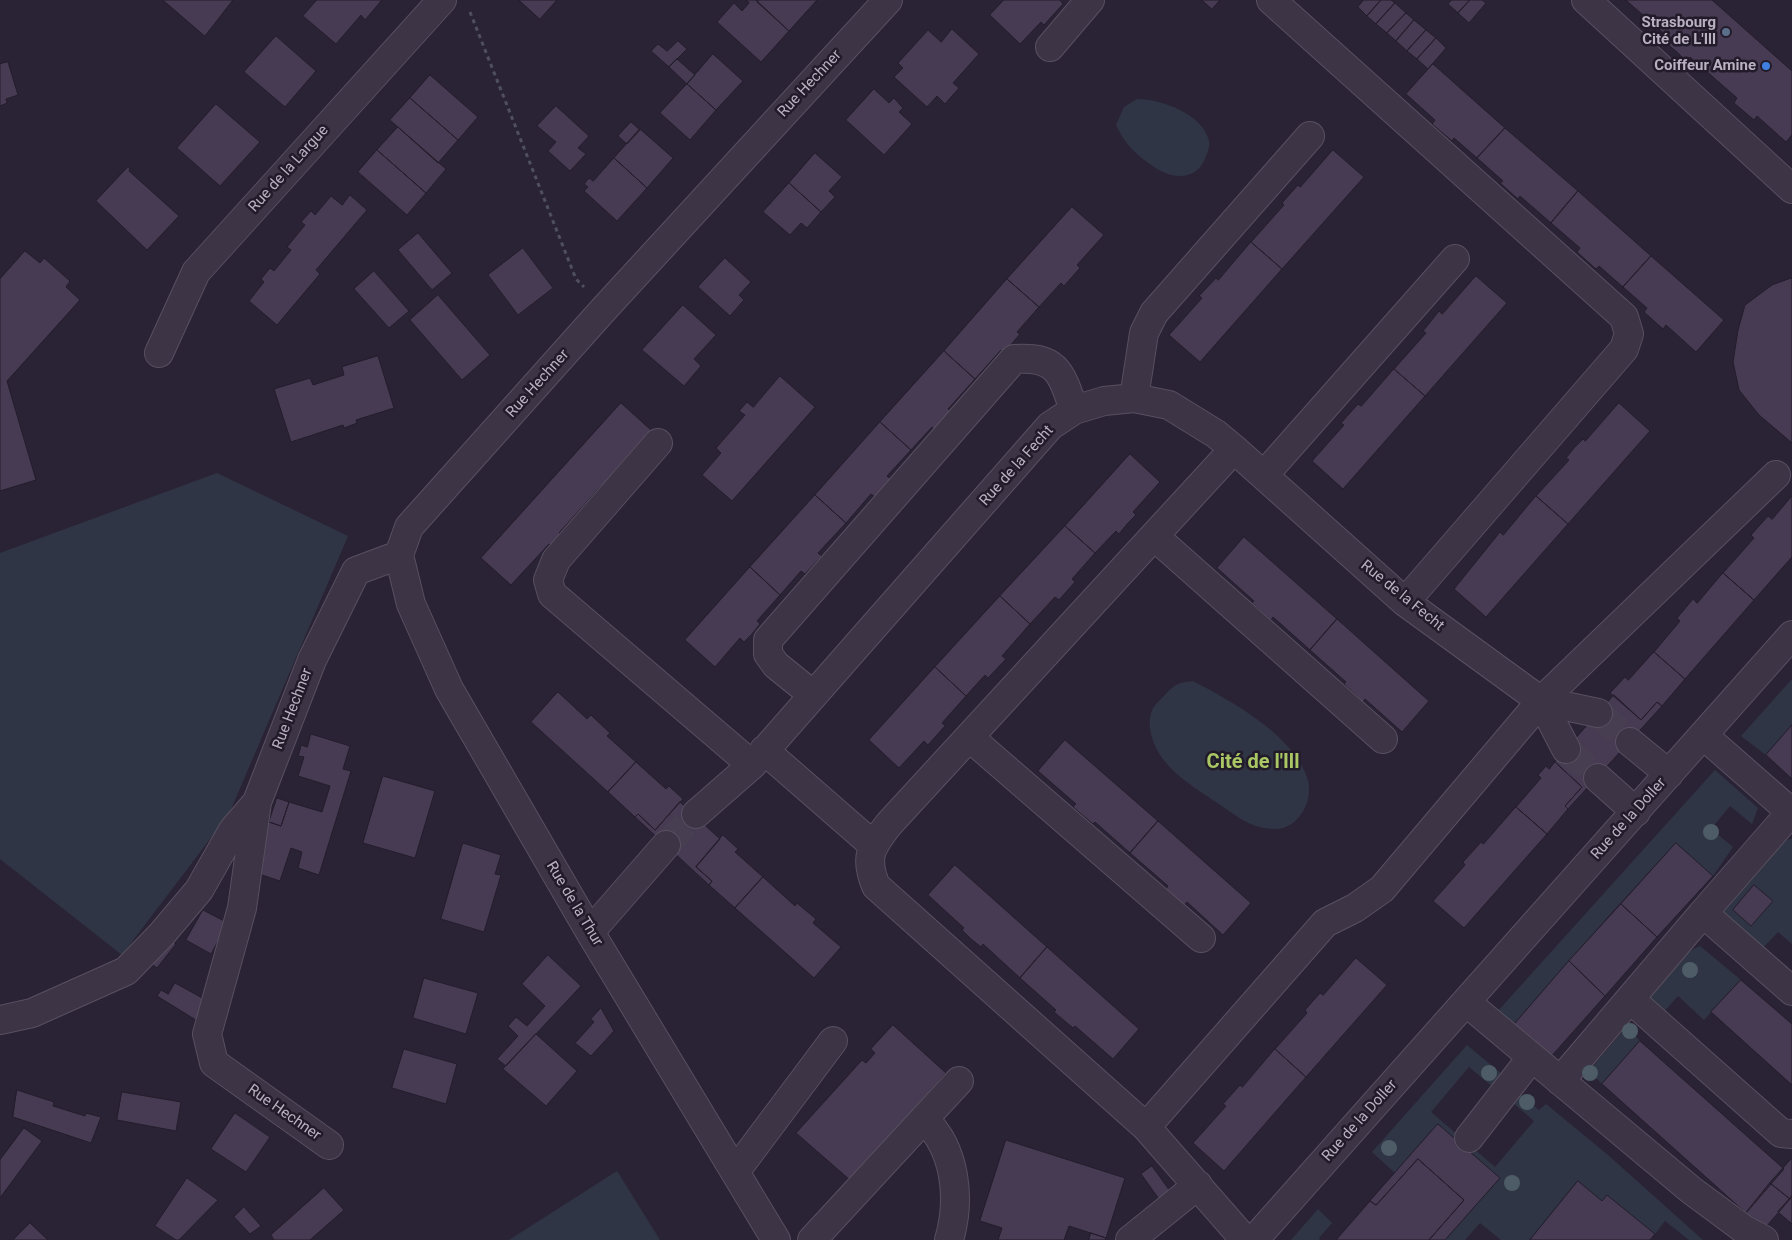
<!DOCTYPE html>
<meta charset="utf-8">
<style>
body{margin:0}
canvas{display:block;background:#2a2235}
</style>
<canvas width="1792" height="1240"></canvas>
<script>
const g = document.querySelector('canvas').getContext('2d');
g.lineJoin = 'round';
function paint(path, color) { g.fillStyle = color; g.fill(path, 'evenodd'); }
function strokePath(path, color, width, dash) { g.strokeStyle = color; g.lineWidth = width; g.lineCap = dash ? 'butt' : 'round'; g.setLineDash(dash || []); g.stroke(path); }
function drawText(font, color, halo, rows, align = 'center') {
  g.font = font + ' Roboto,sans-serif'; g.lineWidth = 5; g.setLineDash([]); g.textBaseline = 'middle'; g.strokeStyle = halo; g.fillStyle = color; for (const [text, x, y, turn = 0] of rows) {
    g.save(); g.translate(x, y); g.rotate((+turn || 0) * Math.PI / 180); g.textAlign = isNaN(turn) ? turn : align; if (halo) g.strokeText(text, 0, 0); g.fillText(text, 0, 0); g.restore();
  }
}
paint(new Path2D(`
 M 1137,99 C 1161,99 1203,114 1209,141 C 1210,145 1208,152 1206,156 C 1198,181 1173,180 1154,167 C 1136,155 1125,144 1116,125 L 1124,107 Z
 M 217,473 L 348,536 L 229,814 L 122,955 L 0,859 L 0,553 Z
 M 1792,679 L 1792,725 L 1766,755 L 1741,736 Z
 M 1193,681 C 1231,701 1292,734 1307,777 C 1315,799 1299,830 1274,829 C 1257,829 1241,820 1229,811 C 1199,789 1155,769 1150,728 C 1149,717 1151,708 1159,701 C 1173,687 1173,683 1193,681 Z
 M 1715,770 L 1758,808 L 1752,824 L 1730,806 L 1711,829 L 1733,847 L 1713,876 L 1676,843 L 1613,911 L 1512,1027 L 1497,1012 Z
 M 1789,839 L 1792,839 L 1792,944 L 1778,932 L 1762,949 L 1718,913 L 1778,845 Z
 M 1700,946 L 1741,980 L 1704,1020 L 1678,996 L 1663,1013 L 1650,999 C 1655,982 1683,952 1700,946 Z
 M 1627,1026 L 1640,1041 L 1602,1084 L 1589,1071 Z
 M 1467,1045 L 1503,1075 L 1493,1087 L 1469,1067 L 1431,1112 L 1495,1167 L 1534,1121 L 1512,1102 L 1518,1092 L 1539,1110 L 1546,1104 L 1608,1155 L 1703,1240 L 1689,1240 L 1665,1221 L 1655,1234 L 1607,1195 L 1602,1201 L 1578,1181 L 1530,1240 L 1501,1240 L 1480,1223 L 1465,1240 L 1445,1240 L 1500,1178 L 1438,1124 L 1395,1173 L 1372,1152 Z
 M 617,1171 L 660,1240 L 509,1240 Z
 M 1318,1209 L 1332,1223 L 1319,1238 L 1320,1240 L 1291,1240 Z`), '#2f3544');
const building = new Path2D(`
 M 163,0 L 233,0 L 205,36 Z
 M 317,0 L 382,0 L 365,20 L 361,15 L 336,44 L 303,16 Z
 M 519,0 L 557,0 L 540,19 Z
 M 746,0 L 756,0 L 789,31 L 761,62 L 717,22 L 734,3 L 742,11 L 749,3 Z
 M 759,0 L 817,0 L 789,31 L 757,2 Z
 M 1004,0 L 1060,0 L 1063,4 L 1044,25 L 1041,22 L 1020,44 L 990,15 Z
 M 1202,0 L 1220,0 L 1212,9 Z
 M 1364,0 L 1381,0 L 1367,16 L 1358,7 Z
 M 1381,0 L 1391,0 L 1395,3 L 1376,24 L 1367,16 Z
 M 1452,0 L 1470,0 L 1458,13 L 1448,4 Z
 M 1470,0 L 1482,0 L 1486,3 L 1469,23 L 1458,13 Z
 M 1626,0 L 1712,0 L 1792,71 L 1792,135 L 1786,142 L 1757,116 L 1754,120 L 1734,103 L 1737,98 L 1690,57 L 1686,61 L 1677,52 L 1667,44 L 1671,40 Z
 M 1395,3 L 1406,13 L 1387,33 L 1376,24 Z
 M 1406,13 L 1414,20 L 1396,41 L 1387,33 Z
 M 1414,20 L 1426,30 L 1407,51 L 1396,41 Z
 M 952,29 L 979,54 L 953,83 L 959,88 L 945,104 L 937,96 L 927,107 L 894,77 L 903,68 L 898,63 L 928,30 L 941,42 Z
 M 1426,30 L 1436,38 L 1417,59 L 1407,51 Z
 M 276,36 L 316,71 L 285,107 L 244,72 Z
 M 1436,38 L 1446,48 L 1428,69 L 1417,59 Z
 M 678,41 L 687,49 L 669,67 L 651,51 L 658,44 L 667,51 Z
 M 713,54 L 743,81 L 716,110 L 687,84 Z
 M 677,59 L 695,75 L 687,84 L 669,67 Z
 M 8,62 L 18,95 L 6,99 L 7,103 L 0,106 L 0,64 Z
 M 1433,64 L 1505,128 L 1477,158 L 1454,138 L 1452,141 L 1432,124 L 1435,120 L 1406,94 Z
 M 430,75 L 478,117 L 458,140 L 410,98 Z
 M 687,84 L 716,110 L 690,140 L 660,113 Z
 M 874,89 L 889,103 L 894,98 L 903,108 L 899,112 L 912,124 L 884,155 L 846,120 Z
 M 410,98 L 458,140 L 438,163 L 390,120 Z
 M 216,104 L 260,142 L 220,186 L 177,148 Z
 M 556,106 L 589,136 L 578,148 L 586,154 L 570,171 L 548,151 L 556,142 L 537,126 Z
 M 631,122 L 640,130 L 627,144 L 618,136 Z
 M 398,127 L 446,169 L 426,193 L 377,150 Z
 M 1505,128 L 1578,191 L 1551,223 L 1520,196 L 1518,199 L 1500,183 L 1503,181 L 1477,158 Z
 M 640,129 L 673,158 L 647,188 L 614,158 Z
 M 377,150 L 426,193 L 407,215 L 358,172 Z
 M 1333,150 L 1364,177 L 1282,269 L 1251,242 L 1284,205 L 1282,203 L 1289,195 L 1298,185 L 1300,187 Z
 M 815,153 L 842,177 L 829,191 L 835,197 L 821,212 L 789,183 Z
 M 614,158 L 647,188 L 617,221 L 584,191 L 588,187 L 584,184 L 589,178 L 593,181 Z
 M 128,167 L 130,169 L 129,171 L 179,216 L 147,250 L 96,201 Z
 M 789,183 L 821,212 L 807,228 L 801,223 L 790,235 L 763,212 Z
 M 1578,191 L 1651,256 L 1623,287 L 1599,266 L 1596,269 L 1577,252 L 1580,248 L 1551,223 Z
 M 350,195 L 367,210 L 316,270 L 320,274 L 277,325 L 249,301 L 264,282 L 261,279 L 270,268 L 274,271 L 291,250 L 287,247 L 305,225 L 301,222 L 311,211 L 315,215 L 331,196 L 342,205 Z
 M 1072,207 L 1104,235 L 1077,265 L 1080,268 L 1064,286 L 1061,283 L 1039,307 L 1007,279 Z
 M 418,233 L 452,273 L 432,290 L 398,250 Z
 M 1251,242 L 1282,269 L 1200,362 L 1169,335 L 1202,298 L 1199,296 L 1216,278 L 1218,280 Z
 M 523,248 L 553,288 L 518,315 L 488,275 Z
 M 25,251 L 40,263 L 44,258 L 70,281 L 66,287 L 80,300 L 7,381 L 36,480 L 0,491 L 0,279 Z
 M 1651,256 L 1724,320 L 1696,352 L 1666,325 L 1663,329 L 1644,312 L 1647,308 L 1623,287 Z
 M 725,258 L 751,282 L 739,295 L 744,300 L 730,316 L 698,287 Z
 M 374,271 L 409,311 L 389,328 L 354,289 Z
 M 1476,276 L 1507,303 L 1425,396 L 1394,369 L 1426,333 L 1423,331 L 1439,311 L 1442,314 Z
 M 1792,278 L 1792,443 L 1759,415 L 1739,390 L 1733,362 L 1738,330 L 1745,305 L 1772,285 Z
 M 1007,279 L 1039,307 L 1017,332 L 1020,334 L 1004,353 L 1001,350 L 975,379 L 944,351 Z
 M 438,295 L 490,355 L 462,380 L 410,320 Z
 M 683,305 L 716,335 L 694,359 L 701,366 L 684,386 L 642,350 Z
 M 944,351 L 975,379 L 948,409 L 951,412 L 935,430 L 932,427 L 911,450 L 880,422 Z
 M 378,356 L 394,408 L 356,420 L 357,423 L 352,425 L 344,428 L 343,425 L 291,442 L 274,389 L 310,378 L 313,385 L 344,375 L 342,367 Z
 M 1394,369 L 1425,396 L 1343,489 L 1312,461 L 1344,425 L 1341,423 L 1358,404 L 1361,406 Z
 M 780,376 L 815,407 L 732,501 L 702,475 L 721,453 L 716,448 L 745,415 L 739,411 L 747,402 L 753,407 Z
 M 621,403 L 651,430 L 613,473 L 616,475 L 604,488 L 601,486 L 559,533 L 562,536 L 552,546 L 549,544 L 511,585 L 481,558 Z
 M 1619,403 L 1650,431 L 1568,524 L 1536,496 L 1569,460 L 1566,458 L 1574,448 L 1583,439 L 1585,441 Z
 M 880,422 L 911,450 L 887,476 L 891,479 L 875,497 L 871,494 L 846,523 L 815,495 Z
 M 1130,454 L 1160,482 L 1133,512 L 1136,515 L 1128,523 L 1119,534 L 1116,531 L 1095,553 L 1065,526 Z
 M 815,495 L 846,523 L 818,553 L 822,556 L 805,574 L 801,571 L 780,595 L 750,567 Z
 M 1536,496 L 1568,524 L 1486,617 L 1454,589 L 1500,532 L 1503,535 Z
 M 1792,496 L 1792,557 L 1754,600 L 1723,573 L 1754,538 L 1751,535 L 1768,516 L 1772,519 Z
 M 1065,526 L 1095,553 L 1072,579 L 1075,582 L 1059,600 L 1055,597 L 1030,624 L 1000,596 Z
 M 1244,537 L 1337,619 L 1310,650 L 1273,617 L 1271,620 L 1262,612 L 1252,603 L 1254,601 L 1217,568 Z
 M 750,567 L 780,595 L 757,621 L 760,624 L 752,634 L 744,642 L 740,638 L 715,667 L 685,640 Z
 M 1723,573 L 1754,600 L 1685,679 L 1654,652 L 1680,621 L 1677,618 L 1693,599 L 1697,603 Z
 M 1000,596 L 1030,624 L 1002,656 L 1006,659 L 988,678 L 985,675 L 966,696 L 935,667 Z
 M 1337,619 L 1429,701 L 1402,732 L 1365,699 L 1363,702 L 1344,684 L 1346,682 L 1310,650 Z
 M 1654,652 L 1685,679 L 1662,706 L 1657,702 L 1641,720 L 1610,693 L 1625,677 L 1628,680 Z
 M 935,667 L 966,696 L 942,723 L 945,726 L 928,745 L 924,741 L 899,768 L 869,740 Z
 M 558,692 L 587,719 L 591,715 L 610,733 L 607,736 L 636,762 L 608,792 L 531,722 Z
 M 1614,695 L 1641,720 L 1657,702 L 1662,706 L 1568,809 L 1565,806 L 1582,787 L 1555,762 Z
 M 1792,725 L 1792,779 L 1766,755 Z
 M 311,734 L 350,746 L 343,769 L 351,771 L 319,875 L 298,868 L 302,852 L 291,848 L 280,881 L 256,873 L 258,854 L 269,822 L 281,826 L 289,802 L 322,812 L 330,786 L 298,776 L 304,757 L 298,756 L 300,750 L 301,745 L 307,747 Z
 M 1065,740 L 1158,821 L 1130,853 L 1095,822 L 1093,824 L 1073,807 L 1076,804 L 1038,771 Z
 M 636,762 L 666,789 L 669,786 L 683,799 L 655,830 L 638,814 L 635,817 L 608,792 Z
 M 1555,762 L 1582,787 L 1565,806 L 1568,809 L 1547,834 L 1516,807 L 1541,778 L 1538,775 L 1546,766 L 1549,769 Z
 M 383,776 L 435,791 L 415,858 L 363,843 Z
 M 277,798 L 289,802 L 281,826 L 269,822 Z
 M 680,802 L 720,839 L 696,867 L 712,881 L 709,885 L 635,817 L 638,814 L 655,830 Z
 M 1516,807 L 1547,834 L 1464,928 L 1433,901 L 1465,865 L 1463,862 L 1481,842 L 1483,844 Z
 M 1158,821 L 1251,903 L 1223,935 L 1187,902 L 1184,905 L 1166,889 L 1168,886 L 1130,853 Z
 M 723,835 L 738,849 L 735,852 L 763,877 L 735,908 L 709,885 L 712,881 L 696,867 Z
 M 463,843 L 501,855 L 495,874 L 501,875 L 484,932 L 441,919 Z
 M 1676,843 L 1713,876 L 1657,937 L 1621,904 Z
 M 955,865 L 1047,947 L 1020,978 L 983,944 L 981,947 L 971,939 L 962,930 L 964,928 L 928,895 Z
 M 763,877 L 795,906 L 797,903 L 816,919 L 813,923 L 841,947 L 814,978 L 735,908 Z
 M 1754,885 L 1773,901 L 1751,926 L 1733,910 Z
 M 1621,904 L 1657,937 L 1605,996 L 1569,961 Z
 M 203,910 L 228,923 L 211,954 L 186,940 Z
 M 169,938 L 176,944 L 157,968 L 149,962 Z
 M 1047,947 L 1139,1029 L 1113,1059 L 1075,1026 L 1073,1028 L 1054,1012 L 1056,1010 L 1020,978 Z
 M 548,955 L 581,986 L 506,1066 L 497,1059 L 518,1036 L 508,1026 L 516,1017 L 527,1026 L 545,1006 L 522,984 Z
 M 1356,958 L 1387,985 L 1306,1077 L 1275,1049 L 1307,1013 L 1305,1010 L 1320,993 L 1323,995 Z
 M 1569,961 L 1605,996 L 1548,1060 L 1512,1027 Z
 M 424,978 L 478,993 L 466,1034 L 413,1018 Z
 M 1741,980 L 1792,1024 L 1792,1085 L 1711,1012 Z
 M 175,983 L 206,1000 L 199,1022 L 157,996 L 161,990 L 168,994 Z
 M 601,1008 L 614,1031 L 591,1056 L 575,1043 L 594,1022 L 591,1019 Z
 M 893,1025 L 946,1073 L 850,1180 L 796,1133 L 862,1060 L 866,1063 L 875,1053 L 871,1049 Z
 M 536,1034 L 577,1071 L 546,1106 L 503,1069 Z
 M 1640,1041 L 1784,1169 L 1746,1213 L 1602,1084 Z
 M 404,1049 L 457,1064 L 446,1104 L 392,1088 Z
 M 1275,1049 L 1306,1077 L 1224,1171 L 1193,1143 L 1226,1106 L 1223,1104 L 1240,1085 L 1242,1087 Z
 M 17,1090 L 54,1102 L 53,1106 L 85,1116 L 86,1113 L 101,1117 L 91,1143 L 13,1117 Z
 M 122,1092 L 181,1102 L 176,1131 L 117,1120 Z
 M 235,1113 L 270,1137 L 246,1172 L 211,1149 Z
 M 1438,1124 L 1500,1178 L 1445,1240 L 1429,1240 L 1464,1200 L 1418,1159 L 1376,1205 L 1370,1201 Z
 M 24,1128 L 42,1141 L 0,1198 L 0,1160 Z
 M 1006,1140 L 1125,1178 L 1106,1238 L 1069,1226 L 1064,1240 L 998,1240 L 1002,1228 L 980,1221 Z
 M 1792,1158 L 1792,1196 L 1790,1199 L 1770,1183 Z
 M 1418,1159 L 1464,1200 L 1429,1240 L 1336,1240 L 1370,1201 L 1376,1205 Z
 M 1152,1166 L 1170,1191 L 1159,1199 L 1141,1174 Z
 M 187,1178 L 218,1200 L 179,1240 L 176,1240 L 155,1226 Z
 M 1578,1181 L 1602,1201 L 1607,1195 L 1655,1234 L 1650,1240 L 1530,1240 Z
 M 1770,1183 L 1790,1199 L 1766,1227 L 1746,1213 Z
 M 324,1188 L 344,1210 L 310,1240 L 274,1240 L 271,1235 Z
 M 1792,1196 L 1792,1224 L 1778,1212 Z
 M 244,1207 L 261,1226 L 250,1234 L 234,1217 Z
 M 30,1223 L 48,1240 L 13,1240 Z
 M 1091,1233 L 1106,1238 L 1105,1240 L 1089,1240 Z`);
paint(building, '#463b52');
strokePath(building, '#241d2c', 1);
strokePath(new Path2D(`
 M 1598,713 L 1630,742
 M 1566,749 L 1598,778
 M 666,845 L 696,814`), '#473e51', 28, [28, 14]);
const minor = new Path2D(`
 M 1271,0 L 1624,317 L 1629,334 L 1624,349 L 1405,602
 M 1586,0 L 1792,189
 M 1050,47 L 1090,0
 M 159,353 L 196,272 L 442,0
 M 1134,398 L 1144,333 L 1154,313 L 1310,136
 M 658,443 L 556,560 L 548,580 L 552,594 L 752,765
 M 1234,449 L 889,824 C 871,847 864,857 876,886 L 1146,1127 L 1245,1240
 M 1264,475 L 1455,259
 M 1154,536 L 1383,739
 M 399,555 L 411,604 L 449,689 L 590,932 L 776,1240
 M 813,695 L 776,665 L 768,654 L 768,640 L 1014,359 C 1057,356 1061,372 1074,410
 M 1541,701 L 1566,749
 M 1703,735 L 1792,813
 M 969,737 L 1201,938
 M 1630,742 L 1669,774
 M 764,750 L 873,845
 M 1598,778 L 1636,812
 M 696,814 L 752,765 L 1050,426 L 1074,410 L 1104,401 L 1134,398 L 1169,405 L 1216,434 L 1234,449 L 1405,602 L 1541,701 L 1598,713
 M 1703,913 L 1791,812
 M 590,932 L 666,845
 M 1630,999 L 1781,1133 L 1792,1134
 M 1466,1002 L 1691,1190 L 1745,1230 L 1764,1240
 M 0,1020 L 32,1013 L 126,971 L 161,935 L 199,890 L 233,830 L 257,802
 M 1560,1081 L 1703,913 L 1792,991
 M 924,1119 C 956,1149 961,1199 949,1240
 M 1146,1127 L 1325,923 L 1355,908 L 1382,889 L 1541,701 L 1776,475
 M 1469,1138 L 1532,1057
 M 329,1145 L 214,1063 L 207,1034 L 242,908 L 257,802 L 312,660 L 356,571 L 399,555 L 409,527 L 604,309 L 888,0
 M 735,1172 L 833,1041
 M 812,1240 L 959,1081
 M 1130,1240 L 1198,1185
 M 1254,1240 L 1792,635`);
strokePath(minor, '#585060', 30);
strokePath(new Path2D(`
 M 470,12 L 576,279 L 584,287`), '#504f61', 3, [4, 4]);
strokePath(minor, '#3d3546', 28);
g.fillStyle = '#4d5c67';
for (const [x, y] of [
 [1711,832],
 [1690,970],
 [1630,1031],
 [1489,1073],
 [1590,1073],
 [1527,1102],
 [1389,1148],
 [1512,1183]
]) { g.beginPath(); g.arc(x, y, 8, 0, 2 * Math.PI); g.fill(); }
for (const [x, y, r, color] of [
 [1726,32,5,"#5c6f8a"],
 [1766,66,5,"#3f7fe0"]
]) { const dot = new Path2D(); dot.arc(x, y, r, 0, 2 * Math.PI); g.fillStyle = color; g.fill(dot); strokePath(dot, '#221b2a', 2); }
drawText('bold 15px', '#b9b0c2', '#221b2a', [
 ["Strasbourg",1716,23],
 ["Cité de L'Ill",1716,40],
 ["Coiffeur Amine",1756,66]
], 'right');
drawText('15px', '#b9b0c2', '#221b2a', [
 ["Rue Hechner",810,84,-47],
 ["Rue de la Largue",289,169,-48],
 ["Rue Hechner",538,384,-48],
 ["Rue de la Fecht",1017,466,-48],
 ["Rue de la Fecht",1402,596,39],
 ["Rue Hechner",293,709,-69],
 ["Rue de la Doller",1629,819,-48],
 ["Rue de la Thur",574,904,59],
 ["Rue Hechner",284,1113,35],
 ["Rue de la Doller",1360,1121,-48]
]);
drawText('bold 20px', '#a9c865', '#221b2a', [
 ["Cité de l'Ill",1253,763]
]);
</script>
